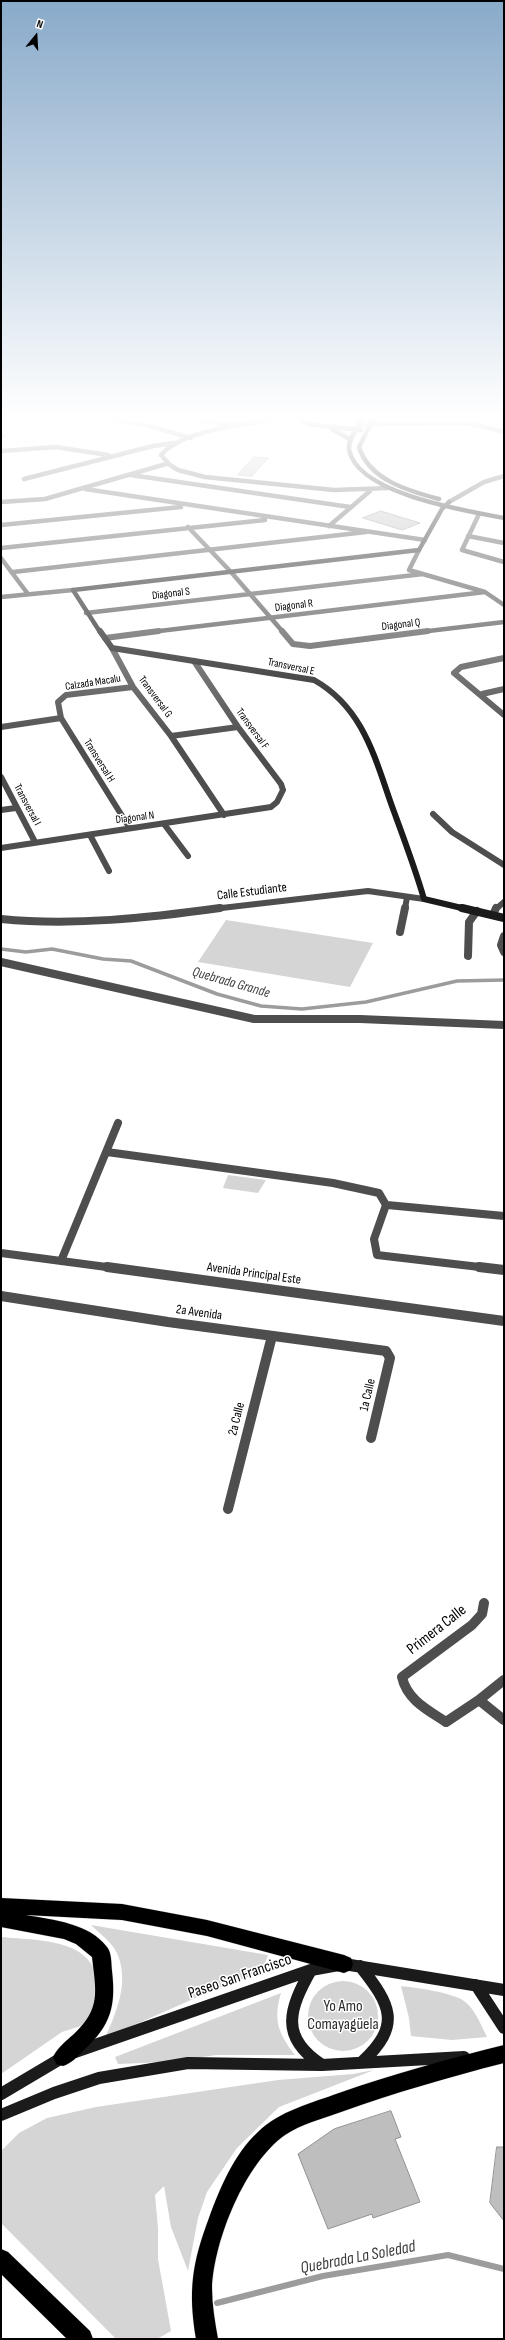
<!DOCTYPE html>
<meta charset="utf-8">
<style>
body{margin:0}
#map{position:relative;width:505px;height:2340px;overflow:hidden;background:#fff;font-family:"Sofia Sans Condensed",sans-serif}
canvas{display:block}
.frame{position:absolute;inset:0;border:2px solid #000;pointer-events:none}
.north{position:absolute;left:16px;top:16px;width:40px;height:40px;-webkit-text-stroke:3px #fff;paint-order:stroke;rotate:18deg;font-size:11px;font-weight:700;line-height:16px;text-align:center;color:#000}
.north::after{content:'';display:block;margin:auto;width:14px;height:18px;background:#000;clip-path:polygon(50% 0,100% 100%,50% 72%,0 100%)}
</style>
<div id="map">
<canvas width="505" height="2340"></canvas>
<div class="frame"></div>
<div class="north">N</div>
</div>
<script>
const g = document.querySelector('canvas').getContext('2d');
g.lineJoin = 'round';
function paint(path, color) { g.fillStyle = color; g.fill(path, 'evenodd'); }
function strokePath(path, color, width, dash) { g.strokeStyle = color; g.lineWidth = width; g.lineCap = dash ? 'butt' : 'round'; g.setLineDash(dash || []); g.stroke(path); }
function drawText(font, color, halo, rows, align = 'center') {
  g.font = font + ' "Sofia Sans Condensed",sans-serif'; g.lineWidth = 3; g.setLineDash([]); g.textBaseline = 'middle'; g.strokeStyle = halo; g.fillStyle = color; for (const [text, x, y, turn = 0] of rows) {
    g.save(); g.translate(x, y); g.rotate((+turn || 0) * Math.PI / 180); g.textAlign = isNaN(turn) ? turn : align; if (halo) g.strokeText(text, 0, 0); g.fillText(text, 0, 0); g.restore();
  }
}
paint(new Path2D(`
 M 226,920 L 373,943 L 350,987 L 198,962 Z
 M 228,1175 L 266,1180 L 258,1193 L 223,1188 Z
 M 91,1925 L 268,1955 L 262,1972 L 218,1988 L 105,2038 C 116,2013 128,1986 119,1958 C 115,1944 100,1934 91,1925 Z
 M 1,1937 C 43,1941 107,1938 96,2000 C 94,2008 88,2017 84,2025 L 62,2032 L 1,2074 Z
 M308 2016a35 35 0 1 1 70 0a35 35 0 1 1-70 0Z
 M 401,1986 C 417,1988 451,1992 464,2001 C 475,2009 481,2025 487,2037 L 452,2040 L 411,2036 L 409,2018 Z
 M 281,1993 C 273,2020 278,2033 295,2055 L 216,2055 L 168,2062 L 118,2064 L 115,2057 Z
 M 374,2070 L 279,2107 L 237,2148 L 207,2192 L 198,2218 L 188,2271 L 171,2227 L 164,2186 L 155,2195 L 158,2228 L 158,2259 L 171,2331 L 157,2339 L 116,2339 L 1,2223 L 1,2151 L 19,2133 L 47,2118 L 96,2107 L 278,2080 L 353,2074 Z`), '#d5d5d5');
strokePath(new Path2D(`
 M 1,433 L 4,435 L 1,438`), '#9c9c9c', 2);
strokePath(new Path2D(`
 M 1,949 L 26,952 L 52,949 L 103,959 L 131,961 L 217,994 L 261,1006 L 302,1009 L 366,1002 L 457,981 L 504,980`), '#9c9c9c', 3.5);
strokePath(new Path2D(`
 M 217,2303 L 323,2276 L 448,2255 L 504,2269`), '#9c9c9c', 6);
const building = new Path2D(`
 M 254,457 L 268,458 L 252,476 L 238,475 Z
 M 381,511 L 397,516 L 420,523 L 402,530 L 363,518 Z
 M 391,2111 L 401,2137 L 395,2139 L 420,2202 L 373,2218 L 372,2214 L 328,2229 L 298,2154 L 334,2129 Z
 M 497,2147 L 504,2147 L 504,2221 L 490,2203 Z`);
paint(building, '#bebebe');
strokePath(building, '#929292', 1);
const highway = new Path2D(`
 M 1,1898 L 122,1904 L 207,1920 L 344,1955 L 351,1958 L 353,1964 L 351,1970 L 344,1973 L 207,1936 L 122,1920 L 26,1915 C 53,1920 89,1923 107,1947 C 112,1953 111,1964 112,1971 C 116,2006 111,2025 84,2050 C 78,2056 72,2063 63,2066 L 56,2064 L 53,2057 C 58,2047 66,2041 74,2034 C 101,2008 96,1992 92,1957 L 76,1944 L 64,1939 L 1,1927 Z
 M 504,2045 L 504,2063 C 449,2077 394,2093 341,2112 C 322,2119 301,2124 285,2135 C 245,2163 214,2240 212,2288 C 212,2305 215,2322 218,2339 L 196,2339 C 188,2291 192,2263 209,2218 C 220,2188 234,2154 258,2132 C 279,2111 312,2103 339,2093 C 393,2074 448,2059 504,2045 Z
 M 1,2249 L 8,2252 L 90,2331 L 93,2339 L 67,2339 L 1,2274 Z`);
strokePath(highway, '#dbdbdb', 1);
strokePath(new Path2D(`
 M 111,419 L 146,425 L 191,438
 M 197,419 L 234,426
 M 274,419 C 242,425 183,430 161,455 L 170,465 L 178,470 L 205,477 L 334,490 L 388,488
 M 360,424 L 457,423 L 473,424 L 504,432
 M 1,451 L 56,447 L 108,455
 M 131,475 L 350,507
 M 24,479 L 153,446 L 173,443
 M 85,489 L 425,540
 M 1,502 L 45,499 L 166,464
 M 449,502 L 484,482 L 504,476
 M 479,514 L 462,550 L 504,562
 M 1,525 L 181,507
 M 329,526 L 370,491
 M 188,527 L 231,572 L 283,632
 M 468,536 L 504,543
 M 1,548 L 265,520
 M 419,550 L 409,570 L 485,592 L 504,605
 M 1,558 L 28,594
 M 13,572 L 366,532
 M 1,597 L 73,590
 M 86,613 L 423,574
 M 151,632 L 485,592
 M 420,632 L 504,622`), '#4e4e4e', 4.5);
strokePath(new Path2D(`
 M 282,631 L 293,644 L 310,646 L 428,631
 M 105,638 L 159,631
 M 112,648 L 133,687 L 171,736 L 224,815
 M 504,658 L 461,667 L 454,673 L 504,715
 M 482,694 L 504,689
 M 1,727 L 61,718
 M 171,736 L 238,727
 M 1,777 L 35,842
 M 1,810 L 16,808
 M 433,814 L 452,832 L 504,865
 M 164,824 L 188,856
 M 129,827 L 61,718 L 58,702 L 66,695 L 133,687
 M 90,835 L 109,871
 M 1,848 L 271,807 L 277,802 L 283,790 L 281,784 L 238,727 L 194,661
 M 213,909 L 368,891 L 424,899
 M 405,909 L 407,897
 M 496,909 L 504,902`), '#4e4e4e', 6);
strokePath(new Path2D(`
 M 493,915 L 496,908
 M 1,919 C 73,926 148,918 220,908
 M 400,932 L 405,908
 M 504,936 L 501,945 L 504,952
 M 468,956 L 469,922 L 477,911
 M 1,962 L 254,1019 L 360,1019 L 504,1025
 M 107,1152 L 333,1183 L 379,1193 L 386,1205 L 374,1239 L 377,1255 L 488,1268
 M 387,1205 L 504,1216
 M 1,1253 L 114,1268
 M 61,1261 L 118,1123`), '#4e4e4e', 8);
strokePath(new Path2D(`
 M 107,1267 L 504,1321
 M 479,1267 L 504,1270
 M 1,1296 L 168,1322 L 386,1351 L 390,1358 L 371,1438
 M 228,1509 L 272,1336
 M 484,1603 L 482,1614 L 472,1625 L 402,1677 C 407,1700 428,1710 446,1722 L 479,1700 L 504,1720
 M 479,1700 L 504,1680`), '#4e4e4e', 10);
strokePath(new Path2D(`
 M 299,419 L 309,424 L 361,430
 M 363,419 C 358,427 348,439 349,449 C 356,494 467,511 504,518
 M 373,419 L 359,447 C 369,480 409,491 439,499
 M 332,429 L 351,440
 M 100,632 L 73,590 L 419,550 L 442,509 L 449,502`), '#1b1b1b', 4.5);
strokePath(new Path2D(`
 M 100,631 L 112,648 L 314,680 C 364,708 375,759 393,809 C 404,839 415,868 424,899 L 466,909`), '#1b1b1b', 6);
strokePath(new Path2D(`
 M 462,908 L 504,918`), '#1b1b1b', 8);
strokePath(new Path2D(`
 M 360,1966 C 391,2005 402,2025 362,2062
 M 311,1970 C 289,2009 279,2037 322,2065
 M 476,1985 L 504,2028
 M 75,2052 L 311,1970 L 344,1964 L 504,1990
 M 1,2094 L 65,2056
 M 1,2115 L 54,2093 L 99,2078 L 188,2063 L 322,2065 L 464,2057`), '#1b1b1b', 12);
paint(highway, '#000');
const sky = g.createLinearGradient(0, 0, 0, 746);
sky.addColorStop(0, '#89aaca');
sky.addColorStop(0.56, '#fff');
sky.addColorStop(1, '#ffffff00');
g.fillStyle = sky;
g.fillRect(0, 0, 505, 746);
drawText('11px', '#000', '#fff', [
 ["Diagonal S",171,594,-7],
 ["Diagonal R",294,606,-7],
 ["Diagonal Q",401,625,-7],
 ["Transversal E",291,667,12],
 ["Calzada Macalu",93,683,-9],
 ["Transversal G",155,697,53],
 ["Transversal F",252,729,54],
 ["Transversal H",99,761,58],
 ["Transversal I",27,805,62],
 ["Diagonal N",135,818,-7]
]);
drawText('13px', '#000', '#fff', [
 ["Calle Estudiante",252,892,-7],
 ["Avenida Principal Este",254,1274,8],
 ["2a Avenida",199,1313,8],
 ["1a Calle",368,1395,-77],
 ["2a Calle",237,1419,-76]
]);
drawText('italic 14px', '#3d3d3d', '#fff', [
 ["Quebrada Grande",231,983,16]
]);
drawText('16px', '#000', '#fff', [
 ["Primera Calle",437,1630,-38],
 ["Paseo San Francisco",240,1977,-19]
]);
drawText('16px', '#2c2c2c', '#fff', [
 ["Yo Amo",343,2007],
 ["Comayagüela",343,2025]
]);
drawText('italic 17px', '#3d3d3d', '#fff', [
 ["Quebrada La Soledad",358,2258,-11]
]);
</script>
